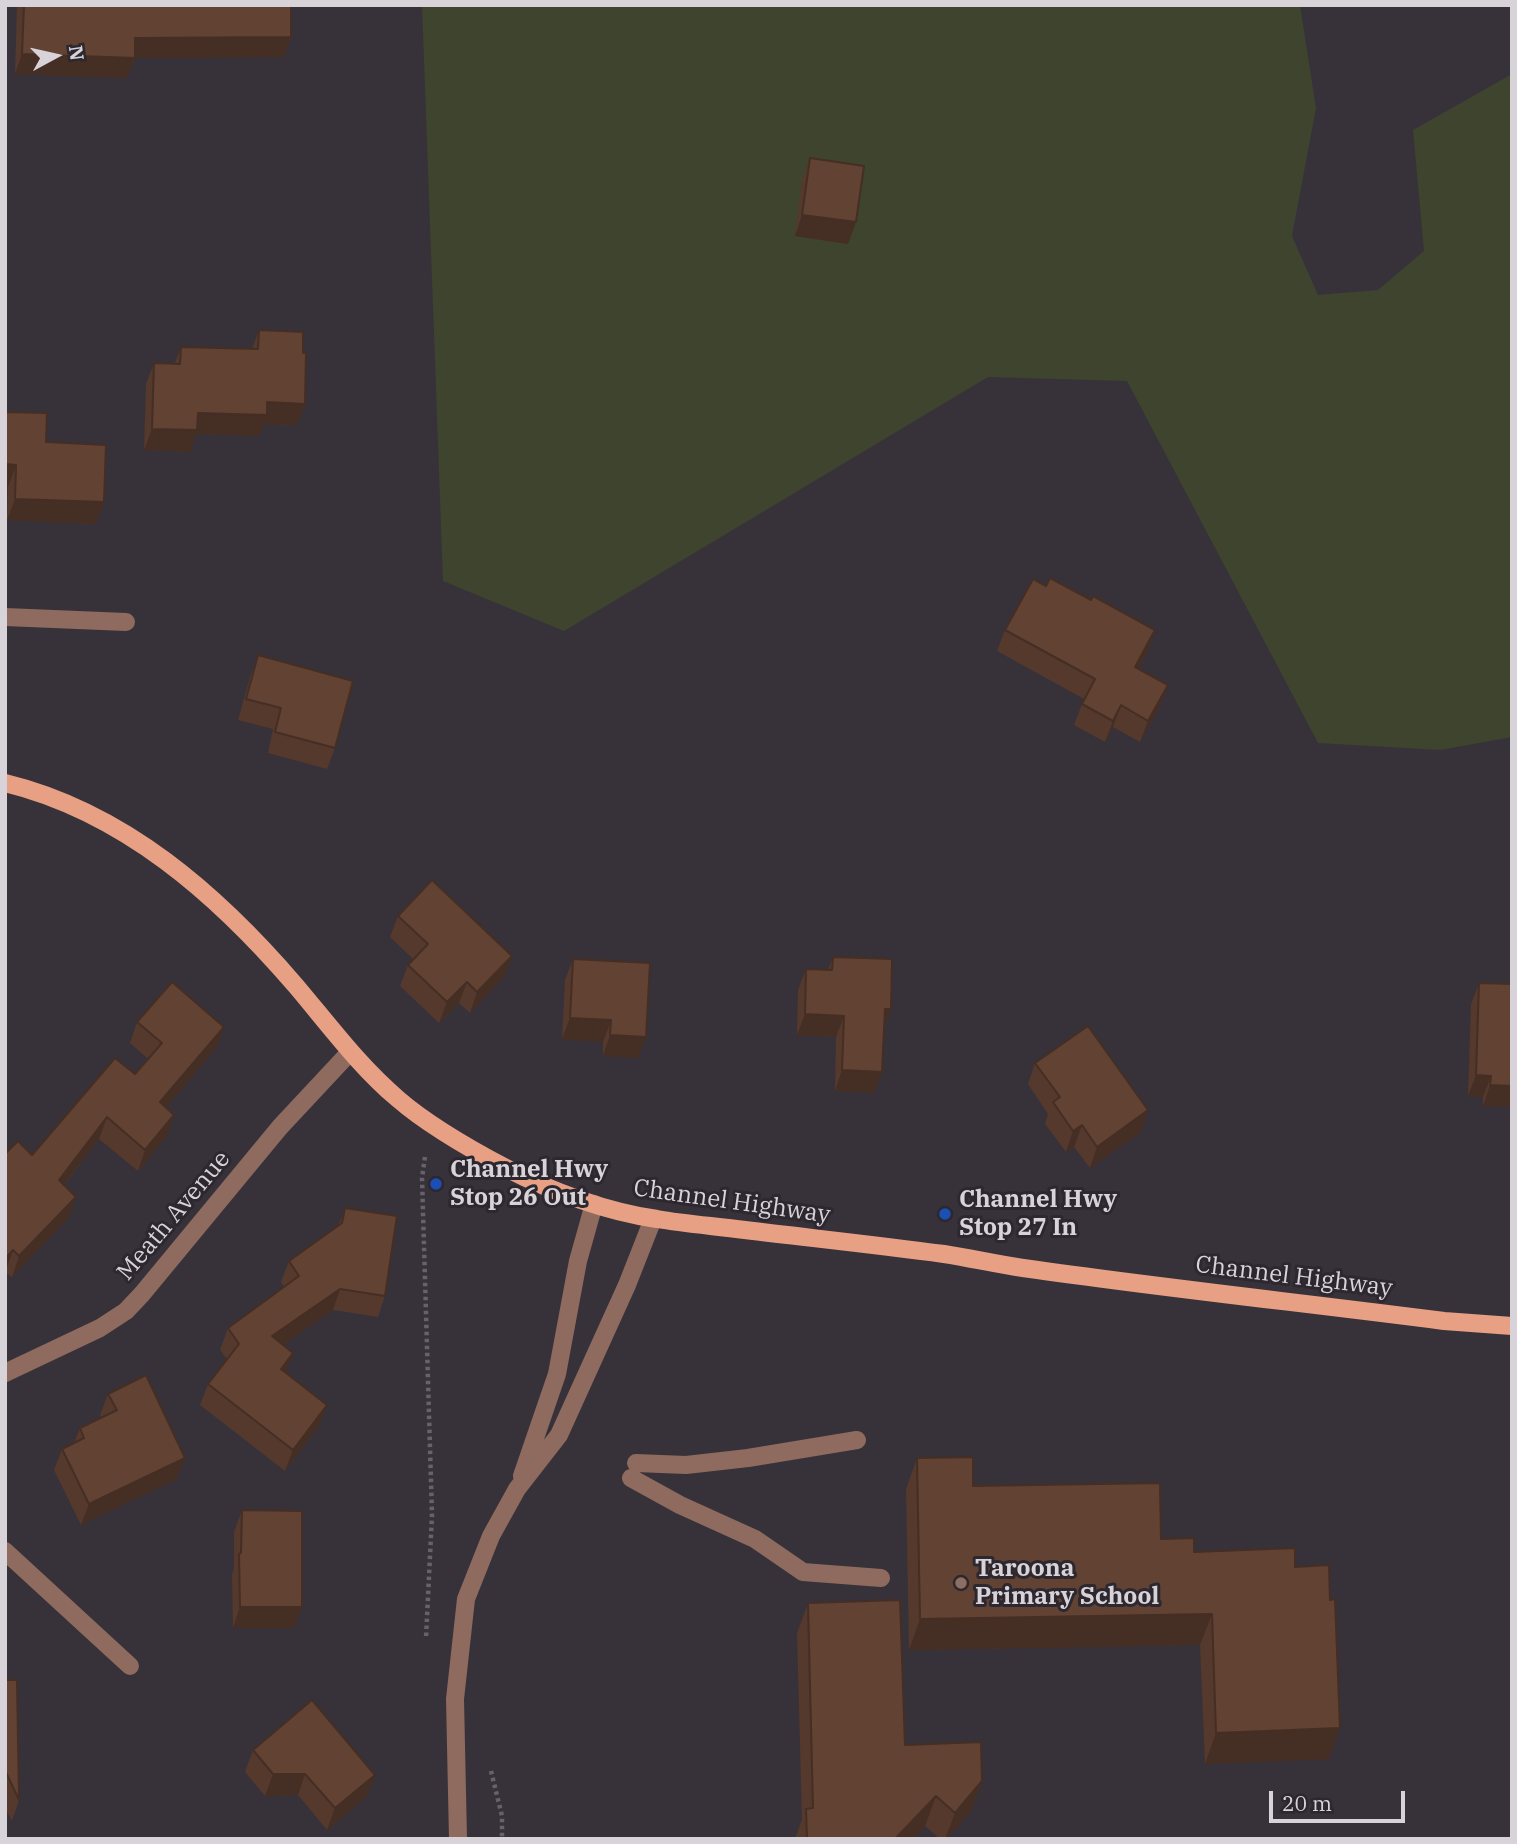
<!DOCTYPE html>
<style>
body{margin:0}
#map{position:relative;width:1517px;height:1844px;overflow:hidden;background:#37323a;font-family:"IBM Plex Serif",serif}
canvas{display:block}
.frame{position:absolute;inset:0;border:7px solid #d7d3d8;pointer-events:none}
.north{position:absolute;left:21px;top:21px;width:70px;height:70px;-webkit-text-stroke:5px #2d282f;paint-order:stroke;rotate:82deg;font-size:19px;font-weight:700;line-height:28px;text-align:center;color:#d7d3d8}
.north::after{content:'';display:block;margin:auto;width:24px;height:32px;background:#d7d3d8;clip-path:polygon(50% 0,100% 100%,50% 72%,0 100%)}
.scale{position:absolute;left:1269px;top:1791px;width:136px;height:32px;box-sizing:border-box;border:4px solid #d7d3d8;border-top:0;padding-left:9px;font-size:21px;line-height:24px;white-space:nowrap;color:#d7d3d8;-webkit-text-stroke:5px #2d282f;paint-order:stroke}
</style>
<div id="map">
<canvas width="1517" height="1844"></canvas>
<div class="frame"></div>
<div class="north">N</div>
<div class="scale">20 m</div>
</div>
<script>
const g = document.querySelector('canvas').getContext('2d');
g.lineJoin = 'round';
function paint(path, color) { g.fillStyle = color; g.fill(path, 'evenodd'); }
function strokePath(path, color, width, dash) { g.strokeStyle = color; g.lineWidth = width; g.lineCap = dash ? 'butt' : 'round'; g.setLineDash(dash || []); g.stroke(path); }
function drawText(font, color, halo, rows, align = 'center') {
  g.font = font + ' "IBM Plex Serif",serif'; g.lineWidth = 6; g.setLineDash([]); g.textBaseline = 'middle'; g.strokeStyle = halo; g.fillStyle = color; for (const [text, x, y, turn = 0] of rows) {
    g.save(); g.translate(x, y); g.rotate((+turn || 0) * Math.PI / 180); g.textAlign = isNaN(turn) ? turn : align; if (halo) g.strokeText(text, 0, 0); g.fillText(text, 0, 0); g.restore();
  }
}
paint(new Path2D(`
 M 422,5 L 1300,5 L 1316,108 L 1292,236 L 1318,295 L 1378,290 L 1424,251 L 1413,130 L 1512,74 L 1512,737 L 1440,750 L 1318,743 L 1127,381 L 988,377 L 564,631 L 443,581 Z`), '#3e442e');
strokePath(new Path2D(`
 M 425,1157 L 422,1178 L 432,1515 L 426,1638
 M 491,1771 L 502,1816 L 502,1839`), '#67626a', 4.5, [3.5, 3.5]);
strokePath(new Path2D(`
 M 5,617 L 126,622
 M 5,1373 L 100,1328 L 126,1311 L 142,1294 L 280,1127 L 350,1052
 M 636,1463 L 686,1465 L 748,1458 L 857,1440
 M 522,1476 L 557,1374 L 578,1261 L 594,1204
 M 631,1478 L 680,1505 L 755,1539 L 803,1572 L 881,1578
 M 5,1551 L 130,1666
 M 458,1839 L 455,1699 L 466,1599 L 491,1536 L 517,1489 L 559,1435 L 627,1285 L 653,1219`), '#8e6b5e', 18);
strokePath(new Path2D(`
 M 5,783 C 124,812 218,895 296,986 C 329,1025 359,1066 398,1099 C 428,1125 470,1149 506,1168 C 550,1191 607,1212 657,1219 C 686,1224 715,1226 745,1230 C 811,1238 877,1245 944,1254 C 970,1258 996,1264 1023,1268 C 1163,1288 1304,1303 1444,1321 L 1512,1326`), '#e8a085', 18);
paint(new Path2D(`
 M 17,5 L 291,5 L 291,37 L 284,57 L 135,58 L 127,78 L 15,74 Z
 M 810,158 L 848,244 L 795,236 L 802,179 Z
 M 259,330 L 303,353 L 305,404 L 297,425 L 264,424 L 259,436 L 196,434 L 190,452 L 144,450 L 146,384 L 154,363 L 175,363 L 181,347 L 252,349 Z
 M 5,412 L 46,442 L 96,524 L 7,520 L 8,487 L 5,486 Z
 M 1046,586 L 1091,600 L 1155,630 L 1148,651 L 1138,669 L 1168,685 L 1160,706 L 1140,742 L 1113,727 L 1105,742 L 1074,725 L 1084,699 L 997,651 L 1005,630 Z
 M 258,655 L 335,748 L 327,769 L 268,753 L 273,729 L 238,720 L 250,677 Z
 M 398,916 L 512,956 L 504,977 L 470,1013 L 459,1003 L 439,1023 L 400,986 L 408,965 L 413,959 L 390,937 Z
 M 833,957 L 891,1009 L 884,1029 L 882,1072 L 874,1093 L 835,1091 L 836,1037 L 797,1035 L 798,990 L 806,969 L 828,970 Z
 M 573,959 L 638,1058 L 603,1056 L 603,1042 L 562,1039 L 565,980 Z
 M 1479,983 L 1512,1107 L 1483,1106 L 1483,1097 L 1468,1096 L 1471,1004 Z
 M 137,1022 L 224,1027 L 216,1048 L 166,1107 L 174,1115 L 167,1136 L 138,1171 L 99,1139 L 64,1185 L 76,1197 L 68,1218 L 12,1277 L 5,1272 L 5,1154 L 32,1155 L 135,1074 L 148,1059 L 130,1043 Z
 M 1035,1063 L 1141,1132 L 1090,1168 L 1074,1147 L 1066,1152 L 1045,1124 L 1048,1114 L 1028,1084 Z
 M 345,1208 L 385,1296 L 378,1317 L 333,1310 L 283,1345 L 293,1353 L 286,1373 L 319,1426 L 285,1471 L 200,1405 L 208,1384 L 227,1359 L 220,1350 L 228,1328 L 284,1287 L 281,1282 L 289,1261 L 338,1226 Z
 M 108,1394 L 177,1479 L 81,1525 L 54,1470 L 62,1449 L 74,1443 L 80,1428 L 102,1417 L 100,1415 Z
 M 917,1458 L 973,1486 L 1161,1539 L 1194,1552 L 1295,1567 L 1330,1600 L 1329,1759 L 1205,1764 L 1200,1645 L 909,1650 L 906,1489 Z
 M 242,1510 L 302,1607 L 294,1628 L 233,1628 L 232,1575 L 234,1569 L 234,1532 Z
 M 808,1603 L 905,1745 L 982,1781 L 971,1811 L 947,1839 L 940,1839 L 925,1826 L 913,1839 L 795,1839 L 802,1819 L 797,1633 Z
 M 5,1680 L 19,1800 L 12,1821 L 5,1808 Z
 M 253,1750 L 367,1796 L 327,1830 L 298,1795 L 265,1796 L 245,1772 Z`), '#54392c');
paint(new Path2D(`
 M 291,37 L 284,57 L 135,58 L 127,78 L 15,74 L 22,54 L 135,38 Z
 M 802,215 L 856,222 L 848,244 L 795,236 Z
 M 267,402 L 305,404 L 297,425 L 264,424 L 259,436 L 196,434 L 190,452 L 144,450 L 152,429 L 198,413 Z
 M 5,464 L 16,465 L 8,487 L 5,486 Z
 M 15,499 L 104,502 L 96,524 L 7,520 Z
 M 1155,630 L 1148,651 L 1128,688 L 1135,667 Z
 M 1168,685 L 1160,706 L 1140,742 L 1148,721 Z
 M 1121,705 L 1113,727 L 1105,742 L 1113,721 Z
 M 512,956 L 504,977 L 470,1013 L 477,992 Z
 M 467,982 L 459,1003 L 439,1023 L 447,1002 Z
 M 885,1009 L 891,1009 L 883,1031 Z
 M 805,1014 L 844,1016 L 836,1037 L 797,1035 Z
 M 570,1018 L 611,1020 L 603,1042 L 562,1039 Z
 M 224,1027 L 216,1048 L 152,1124 L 160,1102 Z
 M 610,1035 L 646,1037 L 638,1058 L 603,1056 Z
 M 842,1070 L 882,1072 L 874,1093 L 835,1091 Z
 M 1476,1075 L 1491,1076 L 1483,1097 L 1468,1096 Z
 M 1490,1085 L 1512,1086 L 1512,1107 L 1483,1106 Z
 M 1148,1110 L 1141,1132 L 1090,1168 L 1097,1147 Z
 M 174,1115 L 167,1136 L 138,1171 L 145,1150 Z
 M 107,1117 L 99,1139 L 51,1201 L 59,1180 Z
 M 1082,1125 L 1074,1147 L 1066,1152 L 1073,1131 Z
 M 76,1197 L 68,1218 L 12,1277 L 19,1256 Z
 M 13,1250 L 5,1272 L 5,1259 Z
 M 340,1289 L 333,1310 L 264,1358 L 272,1336 Z
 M 293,1353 L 286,1374 L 281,1369 Z
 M 327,1405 L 319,1426 L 285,1471 L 293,1450 Z
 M 185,1458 L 177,1479 L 81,1525 L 89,1504 Z
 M 240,1607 L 302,1607 L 294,1628 L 233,1628 Z
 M 1212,1614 L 1200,1645 L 909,1650 L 920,1619 Z
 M 1340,1728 L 1329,1759 L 1205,1764 L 1216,1733 Z
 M 273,1774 L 305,1774 L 298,1795 L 265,1796 Z
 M 375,1775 L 367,1796 L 327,1830 L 335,1808 Z
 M 982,1781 L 971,1811 L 947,1839 L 945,1839 L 955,1813 Z
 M 936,1796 L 925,1826 L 913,1839 L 895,1839 Z`), '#452e24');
const building = new Path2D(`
 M 24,5 L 291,5 L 291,37 L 135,38 L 135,58 L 22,54 Z
 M 810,158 L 864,166 L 856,222 L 802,215 Z
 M 259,330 L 303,332 L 303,353 L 306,353 L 305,404 L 267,402 L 267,415 L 198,413 L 197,430 L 152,429 L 154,363 L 180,364 L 181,347 L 258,349 Z
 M 5,412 L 47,413 L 46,442 L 106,445 L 104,502 L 15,499 L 16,465 L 5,464 Z
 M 1050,578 L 1091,600 L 1093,596 L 1155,630 L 1135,667 L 1168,685 L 1148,721 L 1121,705 L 1113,721 L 1082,704 L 1095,679 L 1005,630 L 1033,579 L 1046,586 Z
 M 258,655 L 353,681 L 335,748 L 275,732 L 281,708 L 246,699 Z
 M 432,880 L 512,956 L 477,992 L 467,982 L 447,1002 L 408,965 L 428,944 L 398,916 Z
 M 833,957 L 892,959 L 891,1009 L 885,1009 L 882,1072 L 842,1070 L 844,1016 L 805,1014 L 806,969 L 832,970 Z
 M 573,959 L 650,963 L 646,1037 L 610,1035 L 611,1020 L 570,1018 Z
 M 172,982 L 224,1027 L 160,1102 L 174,1115 L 145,1150 L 107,1117 L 59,1180 L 76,1197 L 19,1256 L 13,1250 L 5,1259 L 5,1154 L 18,1141 L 32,1155 L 115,1058 L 135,1074 L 162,1043 L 137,1022 Z
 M 1479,983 L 1512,984 L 1512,1086 L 1490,1085 L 1491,1076 L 1476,1075 Z
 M 1088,1026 L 1148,1110 L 1097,1147 L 1082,1125 L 1073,1131 L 1053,1102 L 1060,1097 L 1035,1063 Z
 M 345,1208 L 397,1216 L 385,1296 L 340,1289 L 272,1336 L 293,1353 L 281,1369 L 327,1405 L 293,1450 L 208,1384 L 239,1344 L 228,1328 L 299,1276 L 289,1261 L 342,1223 Z
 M 146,1375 L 185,1458 L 89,1504 L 62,1449 L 84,1438 L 80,1428 L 117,1410 L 108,1394 Z
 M 973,1457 L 973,1486 L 1160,1483 L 1161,1539 L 1194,1538 L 1194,1552 L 1295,1548 L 1295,1567 L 1329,1565 L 1330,1600 L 1335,1599 L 1340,1728 L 1216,1733 L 1212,1614 L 920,1619 L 917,1458 Z
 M 242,1510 L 302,1511 L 302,1607 L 240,1607 L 239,1554 L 241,1553 Z
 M 900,1600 L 905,1745 L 981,1742 L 982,1781 L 955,1813 L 936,1796 L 895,1839 L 807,1839 L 806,1809 L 813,1808 L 808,1603 Z
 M 5,1680 L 17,1680 L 19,1800 L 5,1770 Z
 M 312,1700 L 375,1775 L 335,1808 L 305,1774 L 273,1774 L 253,1750 Z`);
paint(building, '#624233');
strokePath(building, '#452e24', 2);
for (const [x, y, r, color] of [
 [436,1184,7,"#1a4fb4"],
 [945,1214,7,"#1a4fb4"],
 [961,1583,7,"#8d6e63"]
]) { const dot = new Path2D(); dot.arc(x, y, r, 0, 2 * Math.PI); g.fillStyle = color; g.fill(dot); strokePath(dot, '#2d282f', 2.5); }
drawText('bold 24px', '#d7d3d8', '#2d282f', [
 ["Channel Hwy",450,1170],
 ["Stop 26 Out",450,1198],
 ["Channel Hwy",959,1200],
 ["Stop 27 In",959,1228],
 ["Taroona",975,1569],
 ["Primary School",975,1597]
], 'left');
drawText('24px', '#d7d3d8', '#2d282f', [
 ["Channel Highway",732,1202,8],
 ["Meath Avenue",174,1216,-50],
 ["Channel Highway",1294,1277,7]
]);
</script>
